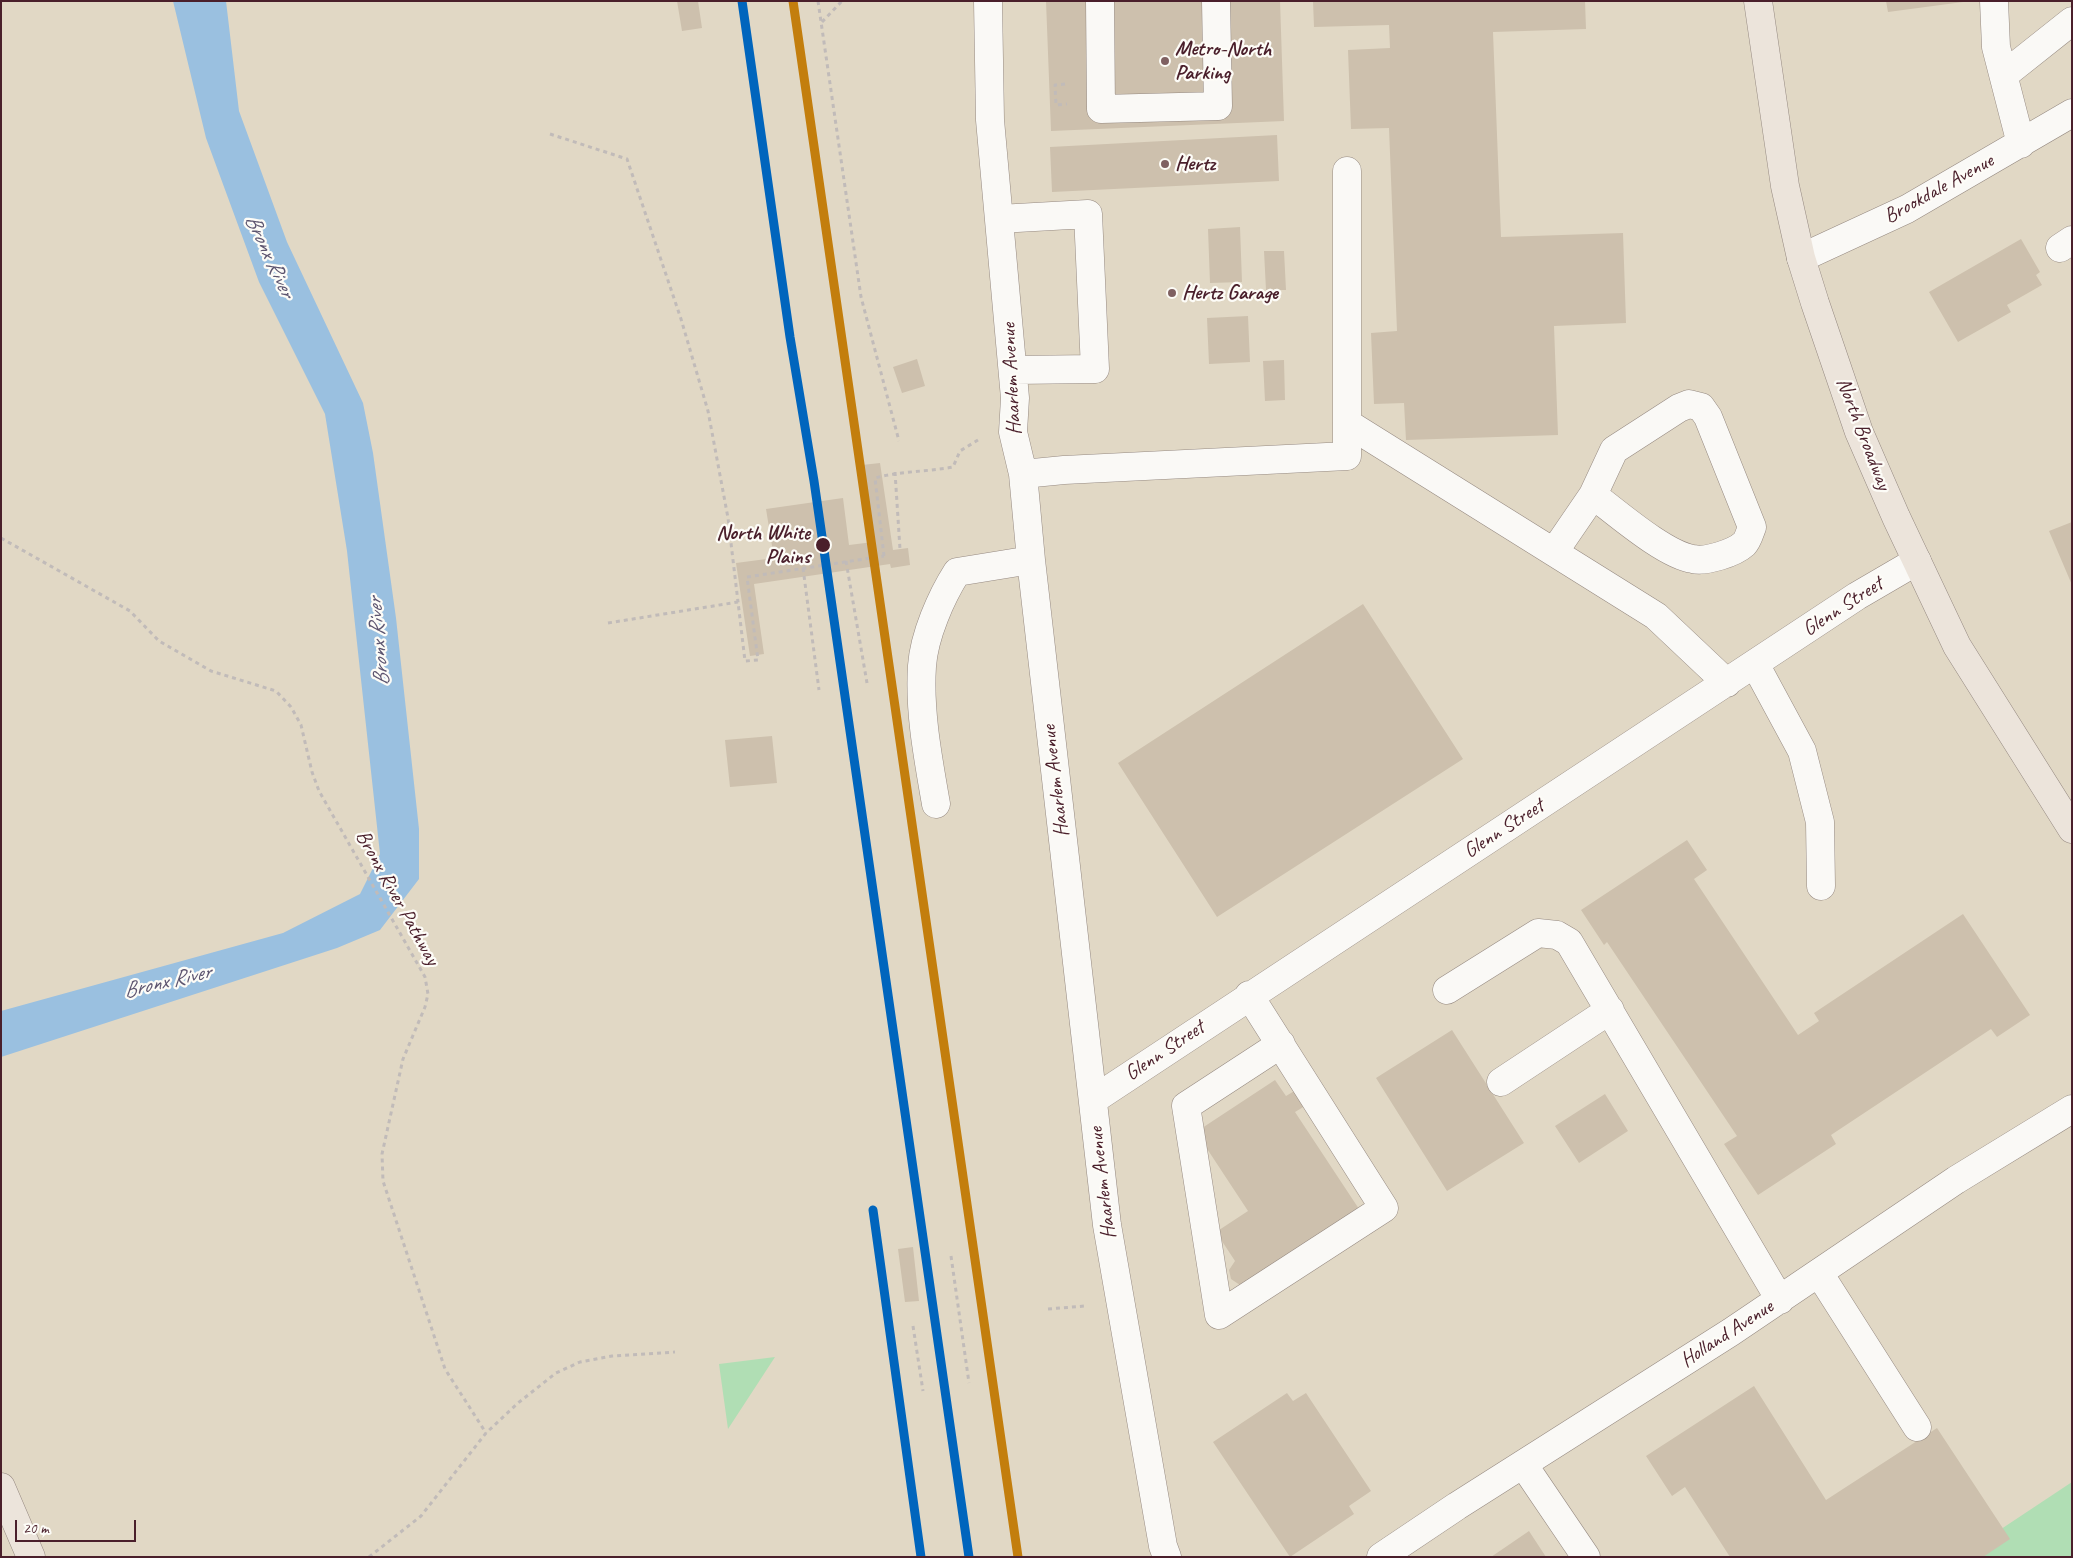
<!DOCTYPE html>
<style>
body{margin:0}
#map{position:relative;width:2073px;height:1558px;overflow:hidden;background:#e1d8c5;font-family:Caveat,sans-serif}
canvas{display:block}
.frame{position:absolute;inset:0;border:2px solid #4a1f2b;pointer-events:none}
.scale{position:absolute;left:15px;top:1520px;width:121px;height:22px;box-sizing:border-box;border:2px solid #4a1f2b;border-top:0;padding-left:6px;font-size:15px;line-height:18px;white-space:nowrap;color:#4a1f2b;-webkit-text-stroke:4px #fdfcf7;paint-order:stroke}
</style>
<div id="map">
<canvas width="2073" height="1558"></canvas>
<div class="frame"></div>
<div class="scale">20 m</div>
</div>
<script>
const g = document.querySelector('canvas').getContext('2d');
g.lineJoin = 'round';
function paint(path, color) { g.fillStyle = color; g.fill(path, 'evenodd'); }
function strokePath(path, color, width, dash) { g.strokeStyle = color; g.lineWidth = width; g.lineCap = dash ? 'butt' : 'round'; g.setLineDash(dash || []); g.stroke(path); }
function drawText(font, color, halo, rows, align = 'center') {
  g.font = font + ' Caveat,sans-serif'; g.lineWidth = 4.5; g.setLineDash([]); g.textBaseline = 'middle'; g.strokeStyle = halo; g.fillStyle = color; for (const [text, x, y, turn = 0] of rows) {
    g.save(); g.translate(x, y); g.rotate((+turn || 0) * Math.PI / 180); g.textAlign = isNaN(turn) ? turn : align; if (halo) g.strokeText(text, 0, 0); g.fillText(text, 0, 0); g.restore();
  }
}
paint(new Path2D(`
 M 775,1357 L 728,1429 L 719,1364 Z
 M 2072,1482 L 2072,1557 L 1959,1557 Z`), '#b0deb4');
paint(new Path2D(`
 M 173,1 L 226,1 L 239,111 L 287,242 L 363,403 L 373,453 L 396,618 L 419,829 L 419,879 L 380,930 L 337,948 L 1,1057 L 1,1011 L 283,933 L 360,894 L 380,854 L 347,551 L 325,414 L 259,282 L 206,138 Z`), '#9ac0e0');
paint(new Path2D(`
 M 677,1 L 698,1 L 702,28 L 682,31 Z
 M 1046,1 L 1280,1 L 1284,121 L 1051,131 Z
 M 1313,1 L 1585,1 L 1586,29 L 1493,32 L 1501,237 L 1623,233 L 1626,323 L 1554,326 L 1558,435 L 1406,440 L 1404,403 L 1374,404 L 1371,333 L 1397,331 L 1389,128 L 1351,129 L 1348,50 L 1390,48 L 1389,25 L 1314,27 Z
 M 1886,1 L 1963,1 L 1963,2 L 1888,12 Z
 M 1277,135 L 1279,181 L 1052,192 L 1050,147 Z
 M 1240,227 L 1242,282 L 1210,283 L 1208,229 Z
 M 2021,239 L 2040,272 L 2036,275 L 2042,285 L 2007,305 L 2011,312 L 1958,342 L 1929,292 Z
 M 1264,251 L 1284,251 L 1286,290 L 1266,290 Z
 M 1248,316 L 1250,362 L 1209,364 L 1207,318 Z
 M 917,359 L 925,386 L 902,393 L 893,367 Z
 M 1284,360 L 1285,400 L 1265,401 L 1263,361 Z
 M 880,463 L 893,550 L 908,548 L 910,565 L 891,568 L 890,564 L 754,584 L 764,654 L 750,656 L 736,563 L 774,558 L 766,509 L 843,498 L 849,545 L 873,542 L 862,465 Z
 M 2072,522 L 2072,585 L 2049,531 Z
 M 1363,604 L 1463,759 L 1217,917 L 1118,763 Z
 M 772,736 L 777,783 L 730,787 L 725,740 Z
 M 1687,840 L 1707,870 L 1694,879 L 1798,1035 L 1819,1021 L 1814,1013 L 1963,914 L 2030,1015 L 1997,1037 L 1991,1029 L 1831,1135 L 1836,1144 L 1758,1195 L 1724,1144 L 1737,1136 L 1607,942 L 1604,945 L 1581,910 Z
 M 1452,1030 L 1524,1143 L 1447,1191 L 1376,1078 Z
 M 1275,1080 L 1286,1096 L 1296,1090 L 1305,1106 L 1295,1112 L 1359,1209 L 1240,1285 L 1231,1279 L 1229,1270 L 1235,1261 L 1216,1232 L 1248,1211 L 1196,1132 Z
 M 1605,1094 L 1628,1131 L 1579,1163 L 1555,1126 Z
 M 913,1247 L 919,1301 L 905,1302 L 898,1249 Z
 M 1754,1386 L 1826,1500 L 1937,1428 L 2010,1539 L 1983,1557 L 1730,1557 L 1685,1487 L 1672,1496 L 1646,1456 Z
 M 1287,1393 L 1293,1401 L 1306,1393 L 1371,1491 L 1349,1506 L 1354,1514 L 1290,1557 L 1213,1442 Z
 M 1529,1531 L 1546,1557 L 1491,1557 Z`), '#cdc0ad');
const minor = new Path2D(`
 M 988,1 L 990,120 L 1015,398 L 1013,432 L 1023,474 L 1031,560 L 1107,1225 L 1163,1546 L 1167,1557
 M 1100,1 L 1101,109 L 1218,106 L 1216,1
 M 1994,1 L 1996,47 L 2021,144
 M 2004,75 L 2072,21
 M 999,219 L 1088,214 L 1095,369 L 1013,370
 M 2060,248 L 2072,240
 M 1801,258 L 1907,209 L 2072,113
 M 1347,423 L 1656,616 L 1727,683
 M 1023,474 L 1064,470 L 1347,456 L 1347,171
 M 1554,552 L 1593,495 L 1614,450 L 1679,408 L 1689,404 L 1701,407 L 1708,417 L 1752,527 C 1750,532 1748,540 1744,544 C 1734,553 1706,562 1693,559 C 1665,555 1617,513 1593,495
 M 1755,664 L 1802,751 L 1820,822 L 1821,886
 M 936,804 C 928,758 919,712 922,666 C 924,636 941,597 957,572 L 1031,560
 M 1447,990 L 1538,933 L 1557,935 L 1569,942 L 1780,1300
 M 1249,995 L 1384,1208 L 1219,1315 L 1186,1106 L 1281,1044
 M 1501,1082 L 1610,1010
 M 1093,1100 L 1857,596 L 1917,561
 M 1819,1273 L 1917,1427
 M 1523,1464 L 1586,1557
 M 1381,1557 L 1457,1506 L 1731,1332 L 1956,1180 L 2072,1109`);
const major = new Path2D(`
 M 1758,1 L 1785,186 L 1801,258 L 1815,303 L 1859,432 L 1896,517 L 1957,646 L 2072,829`);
const highway = new Path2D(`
 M 1,1487 L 31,1557`);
strokePath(minor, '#958981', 29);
strokePath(major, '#958981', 29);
strokePath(highway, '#958981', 29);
strokePath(new Path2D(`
 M 818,1 L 861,297 L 899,441
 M 822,22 L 842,1
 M 1065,84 L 1055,85 L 1056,105 L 1067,104
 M 550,134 L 627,159 L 681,319 L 708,411 L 728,518 L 738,602
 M 895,472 L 900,549
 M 1,538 L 130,611 L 159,641 L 211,671 L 276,691 L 291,707 L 301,725 L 312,772 L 319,791 L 425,977 L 428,994 L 425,1007 L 403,1059 L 382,1154 L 383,1181 L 445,1369 L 486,1433
 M 884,556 L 875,478 C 900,471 926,472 953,467 L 960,451 L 978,440
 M 846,561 L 867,683
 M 803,568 L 819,690
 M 608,623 L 738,602 L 745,661 L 758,660 L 747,577
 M 951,1256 L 969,1383
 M 1048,1309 L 1085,1306
 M 913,1326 L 923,1391
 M 369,1557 L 421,1516 L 486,1433 L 518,1403 L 556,1373 L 580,1362 L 612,1356 L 675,1352`), '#c1bbb9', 3, [4, 4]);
strokePath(minor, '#faf9f6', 28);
strokePath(major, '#ece4db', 28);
strokePath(highway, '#ece4db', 28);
const rail = new Path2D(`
 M 793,1 L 1018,1557`);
strokePath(rail, '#b8b2b1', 5.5);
strokePath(rail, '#fdfcf7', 4, [11]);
strokePath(new Path2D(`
 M 747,577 L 884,556`), '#c1bbb9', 3, [4, 4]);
strokePath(new Path2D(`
 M 742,1 L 790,337 L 814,481 L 969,1557
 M 873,1210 L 921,1557`), '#0065bd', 9);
strokePath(new Path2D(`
 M 793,1 L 1018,1557`), '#c37e0d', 9);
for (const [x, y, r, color] of [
 [1165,61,5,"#7f6061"],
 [1165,164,5,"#7f6061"],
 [1172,293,5,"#7f6061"],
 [823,545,8,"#4a1f2b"]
]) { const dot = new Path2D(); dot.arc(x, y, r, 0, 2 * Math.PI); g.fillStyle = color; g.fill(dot); strokePath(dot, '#fdfcf7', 2); }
drawText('bold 21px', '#4a1f2b', '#fdfcf7', [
 ["Metro-North",1175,49],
 ["Parking",1175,73],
 ["Hertz",1175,164],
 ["Hertz Garage",1182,293]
], 'left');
drawText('21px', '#4a1f2b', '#fdfcf7', [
 ["Brookdale Avenue",1939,189,-29],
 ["Haarlem Avenue",1012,379,-93],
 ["North Broadway",1863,434,69],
 ["Glenn Street",1843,607,-33],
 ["Haarlem Avenue",1056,781,-97],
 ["Glenn Street",1504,829,-33],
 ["Bronx River Pathway",397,898,61],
 ["Glenn Street",1165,1051,-34],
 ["Haarlem Avenue",1103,1183,-97],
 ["Holland Avenue",1727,1334,-33]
]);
drawText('bold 21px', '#4a1f2b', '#fdfcf7', [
 ["North White",810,533],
 ["Plains",810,557]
], 'right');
drawText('italic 22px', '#5c546f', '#fdfcf7', [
 ["Bronx River",269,256,65],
 ["Bronx River",379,642,-95],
 ["Bronx River",167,982,-13]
]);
</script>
